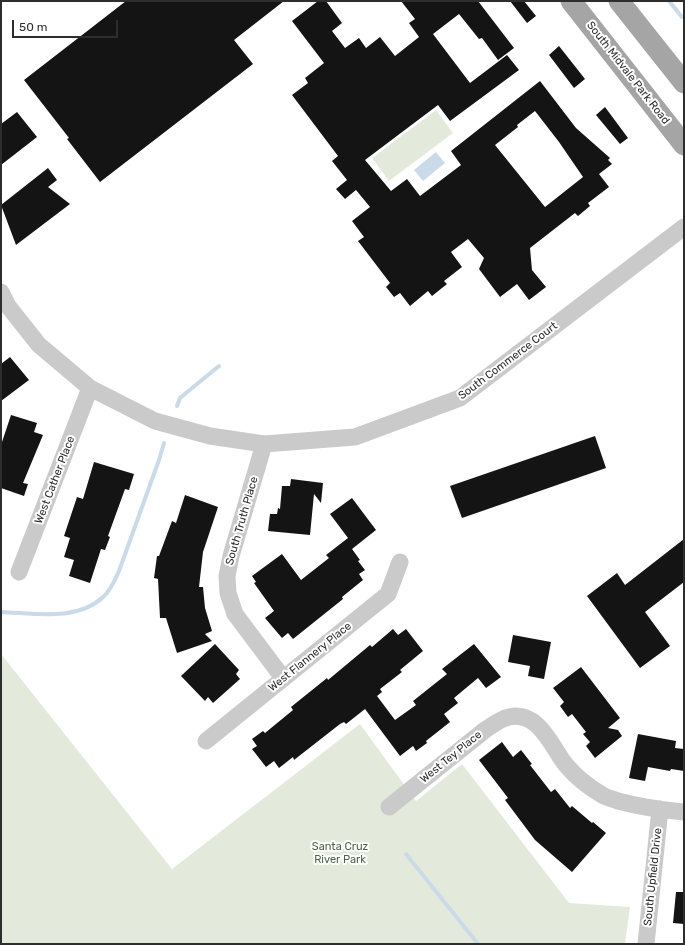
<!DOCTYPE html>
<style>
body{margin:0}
#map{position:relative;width:685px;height:945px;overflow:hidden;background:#fff;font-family:Rubik,sans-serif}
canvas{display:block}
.frame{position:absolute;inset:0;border:2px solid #2d2d2d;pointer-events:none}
.scale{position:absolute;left:12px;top:20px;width:106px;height:18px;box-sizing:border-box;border:2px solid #2d2d2d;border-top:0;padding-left:5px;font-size:12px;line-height:14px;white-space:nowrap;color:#2d2d2d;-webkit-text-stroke:3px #fff;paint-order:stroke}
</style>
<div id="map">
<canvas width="685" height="945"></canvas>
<div class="frame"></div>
<div class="scale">50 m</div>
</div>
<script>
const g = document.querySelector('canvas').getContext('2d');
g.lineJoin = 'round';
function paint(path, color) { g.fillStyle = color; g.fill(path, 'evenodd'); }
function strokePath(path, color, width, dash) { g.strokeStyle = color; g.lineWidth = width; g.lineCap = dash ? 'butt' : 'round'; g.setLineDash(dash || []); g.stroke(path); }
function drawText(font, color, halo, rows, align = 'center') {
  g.font = font + ' Rubik,sans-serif'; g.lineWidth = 4; g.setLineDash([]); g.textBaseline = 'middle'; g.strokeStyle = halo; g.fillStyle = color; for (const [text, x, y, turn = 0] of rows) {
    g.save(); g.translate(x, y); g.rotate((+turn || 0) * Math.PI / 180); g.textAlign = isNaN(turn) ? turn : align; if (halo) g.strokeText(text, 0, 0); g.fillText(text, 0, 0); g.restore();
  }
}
paint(new Path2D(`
 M 436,110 L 453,133 L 389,181 L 372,158 Z
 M 1,654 L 172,869 L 360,724 L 416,801 L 462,764 L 569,903 L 630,907 L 625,944 L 1,944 Z`), '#e3eadc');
paint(new Path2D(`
 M 436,152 L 445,163 L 423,181 L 414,170 Z`), '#cadae8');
strokePath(new Path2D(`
 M 669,1 L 682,17
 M 177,406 L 180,398 L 219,366
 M 1,612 C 33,613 77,622 103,597 C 111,590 115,580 119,571 L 159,460 L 164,443
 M 406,854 L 478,944`), '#cadae8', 4);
paint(new Path2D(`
 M 126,1 L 284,1 L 234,40 L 253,64 L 100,182 L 67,139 L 69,138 L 24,80 Z
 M 318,1 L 326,1 L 342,23 L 332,31 L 345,48 L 359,38 L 366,48 L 380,37 L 395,56 L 419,37 L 409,23 L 415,19 L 401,1 L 478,1 L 514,48 L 498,60 L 482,38 L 479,39 L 459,14 L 433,34 L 470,83 L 507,55 L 519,70 L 450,121 L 438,105 L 365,160 L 391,191 L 407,179 L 420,196 L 461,165 L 451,151 L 540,81 L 576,128 L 610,158 L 608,160 L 612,164 L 599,174 L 609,187 L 588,203 L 590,206 L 578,216 L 575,213 L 530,248 L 532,270 L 546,287 L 529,300 L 517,284 L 500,297 L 479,269 L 484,258 L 468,239 L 451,252 L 462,267 L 444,281 L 447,284 L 432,296 L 428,291 L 410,306 L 400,293 L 394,297 L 386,287 L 390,283 L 358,241 L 364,237 L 352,221 L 370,207 L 356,190 L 345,199 L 336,189 L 347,180 L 332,161 L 338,156 L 292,95 L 308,83 L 305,78 L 324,63 L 292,21 ZM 535,111 L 559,142 L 583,177 L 545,207 L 495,145 L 518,127 L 517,125 Z
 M 510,1 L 524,1 L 536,16 L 527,23 Z
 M 559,46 L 585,79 L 574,88 L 549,55 Z
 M 605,107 L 628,138 L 620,144 L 596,115 Z
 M 17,112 L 37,137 L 1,165 L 1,124 Z
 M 48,168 L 57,180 L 48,187 L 70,204 L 16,245 L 1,205 Z
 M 10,357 L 29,380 L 1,401 L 1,364 Z
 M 11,415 L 37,423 L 34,432 L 43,435 L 23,483 L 28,484 L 24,496 L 1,488 L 1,445 Z
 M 595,436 L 606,468 L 462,518 L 450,486 Z
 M 94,462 L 134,474 L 129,490 L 125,489 L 108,536 L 110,537 L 105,550 L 101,549 L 90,583 L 69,576 L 74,560 L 64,557 L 70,538 L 64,536 L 77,497 L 83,499 Z
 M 291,479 L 323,483 L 321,503 L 314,494 L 310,535 L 268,531 L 270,514 L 277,514 L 278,508 L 280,509 L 282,486 L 290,486 Z
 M 185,495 L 218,507 L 203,552 L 199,587 L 203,587 L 205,608 L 212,631 L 205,634 L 212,641 L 177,653 L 166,618 L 160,618 L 158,579 L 154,578 L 157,556 L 159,556 L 172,521 L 176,523 Z
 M 352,498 L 376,530 L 352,549 L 360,560 L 358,561 L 365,570 L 359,574 L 363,580 L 342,597 L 343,599 L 293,639 L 288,633 L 282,638 L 265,618 L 274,611 L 254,583 L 256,582 L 252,576 L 282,554 L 301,580 L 329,558 L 326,555 L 348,538 L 330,514 Z
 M 684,539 L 684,582 L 645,612 L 670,646 L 640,668 L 587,596 L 617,573 L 625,585 Z
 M 393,629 L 398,635 L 406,629 L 423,651 L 400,670 L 402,672 L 380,689 L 382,692 L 377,696 L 395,720 L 416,705 L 413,701 L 447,674 L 442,669 L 474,644 L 501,677 L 486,688 L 478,678 L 454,698 L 458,703 L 444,714 L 450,722 L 426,741 L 427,743 L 416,751 L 413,746 L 400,756 L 365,709 L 346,724 L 344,722 L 340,724 L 294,760 L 293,757 L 279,768 L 274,761 L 266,767 L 252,749 L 257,746 L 252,739 L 263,731 L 265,733 L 293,710 L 291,707 L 327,678 L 328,680 L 370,645 L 372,647 Z
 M 513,635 L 551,642 L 544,679 L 528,676 L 530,666 L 508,662 Z
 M 215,644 L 239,670 L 236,674 L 240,679 L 213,703 L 208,697 L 205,701 L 181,676 Z
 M 581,667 L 620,718 L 608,728 L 618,730 L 622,736 L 595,758 L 586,746 L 590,742 L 583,734 L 586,732 L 572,714 L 568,717 L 560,706 L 564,702 L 553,688 Z
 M 638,734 L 676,741 L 675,748 L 684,749 L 684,771 L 671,769 L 670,771 L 648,767 L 645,781 L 629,778 Z
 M 502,742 L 513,757 L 521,750 L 532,764 L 530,765 L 551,792 L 555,789 L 570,808 L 572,806 L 592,823 L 593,822 L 606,833 L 572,872 L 535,840 L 505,800 L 508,798 L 479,760 Z
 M 676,892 L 684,892 L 684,924 L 673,923 Z`), '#141414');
strokePath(new Path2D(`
 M 1,292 L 8,306 L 39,345 L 90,388 L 155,421 L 210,436 L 264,444 L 355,437 L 460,398 L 684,227
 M 264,444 L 231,556 L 227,576 L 228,593 L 235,614 L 283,678
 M 19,572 L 90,388
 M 206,741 L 388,594 L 400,562
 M 389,807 L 485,730 C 493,725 500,719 509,717 C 539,710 552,748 566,765 C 576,777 590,788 604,796 C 608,798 613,799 618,801 C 640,807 662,810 684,812
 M 646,944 L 660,809`), '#cacaca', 17);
strokePath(new Path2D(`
 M 571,1 L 684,145
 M 619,1 L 684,83`), '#a5a5a5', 21);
drawText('11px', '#2d2d2d', '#fff', [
 ["South Midvale Park Road",628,73,52],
 ["South Commerce Court",508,361,-37],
 ["West Cather Place",55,480,-69],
 ["South Truth Place",242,521,-74],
 ["West Flannery Place",310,657,-39],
 ["West Tey Place",451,757,-39],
 ["South Upfield Drive",653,877,-84]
]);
drawText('11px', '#4e643f', '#fff', [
 ["Santa Cruz",340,847],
 ["River Park",340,860]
]);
</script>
